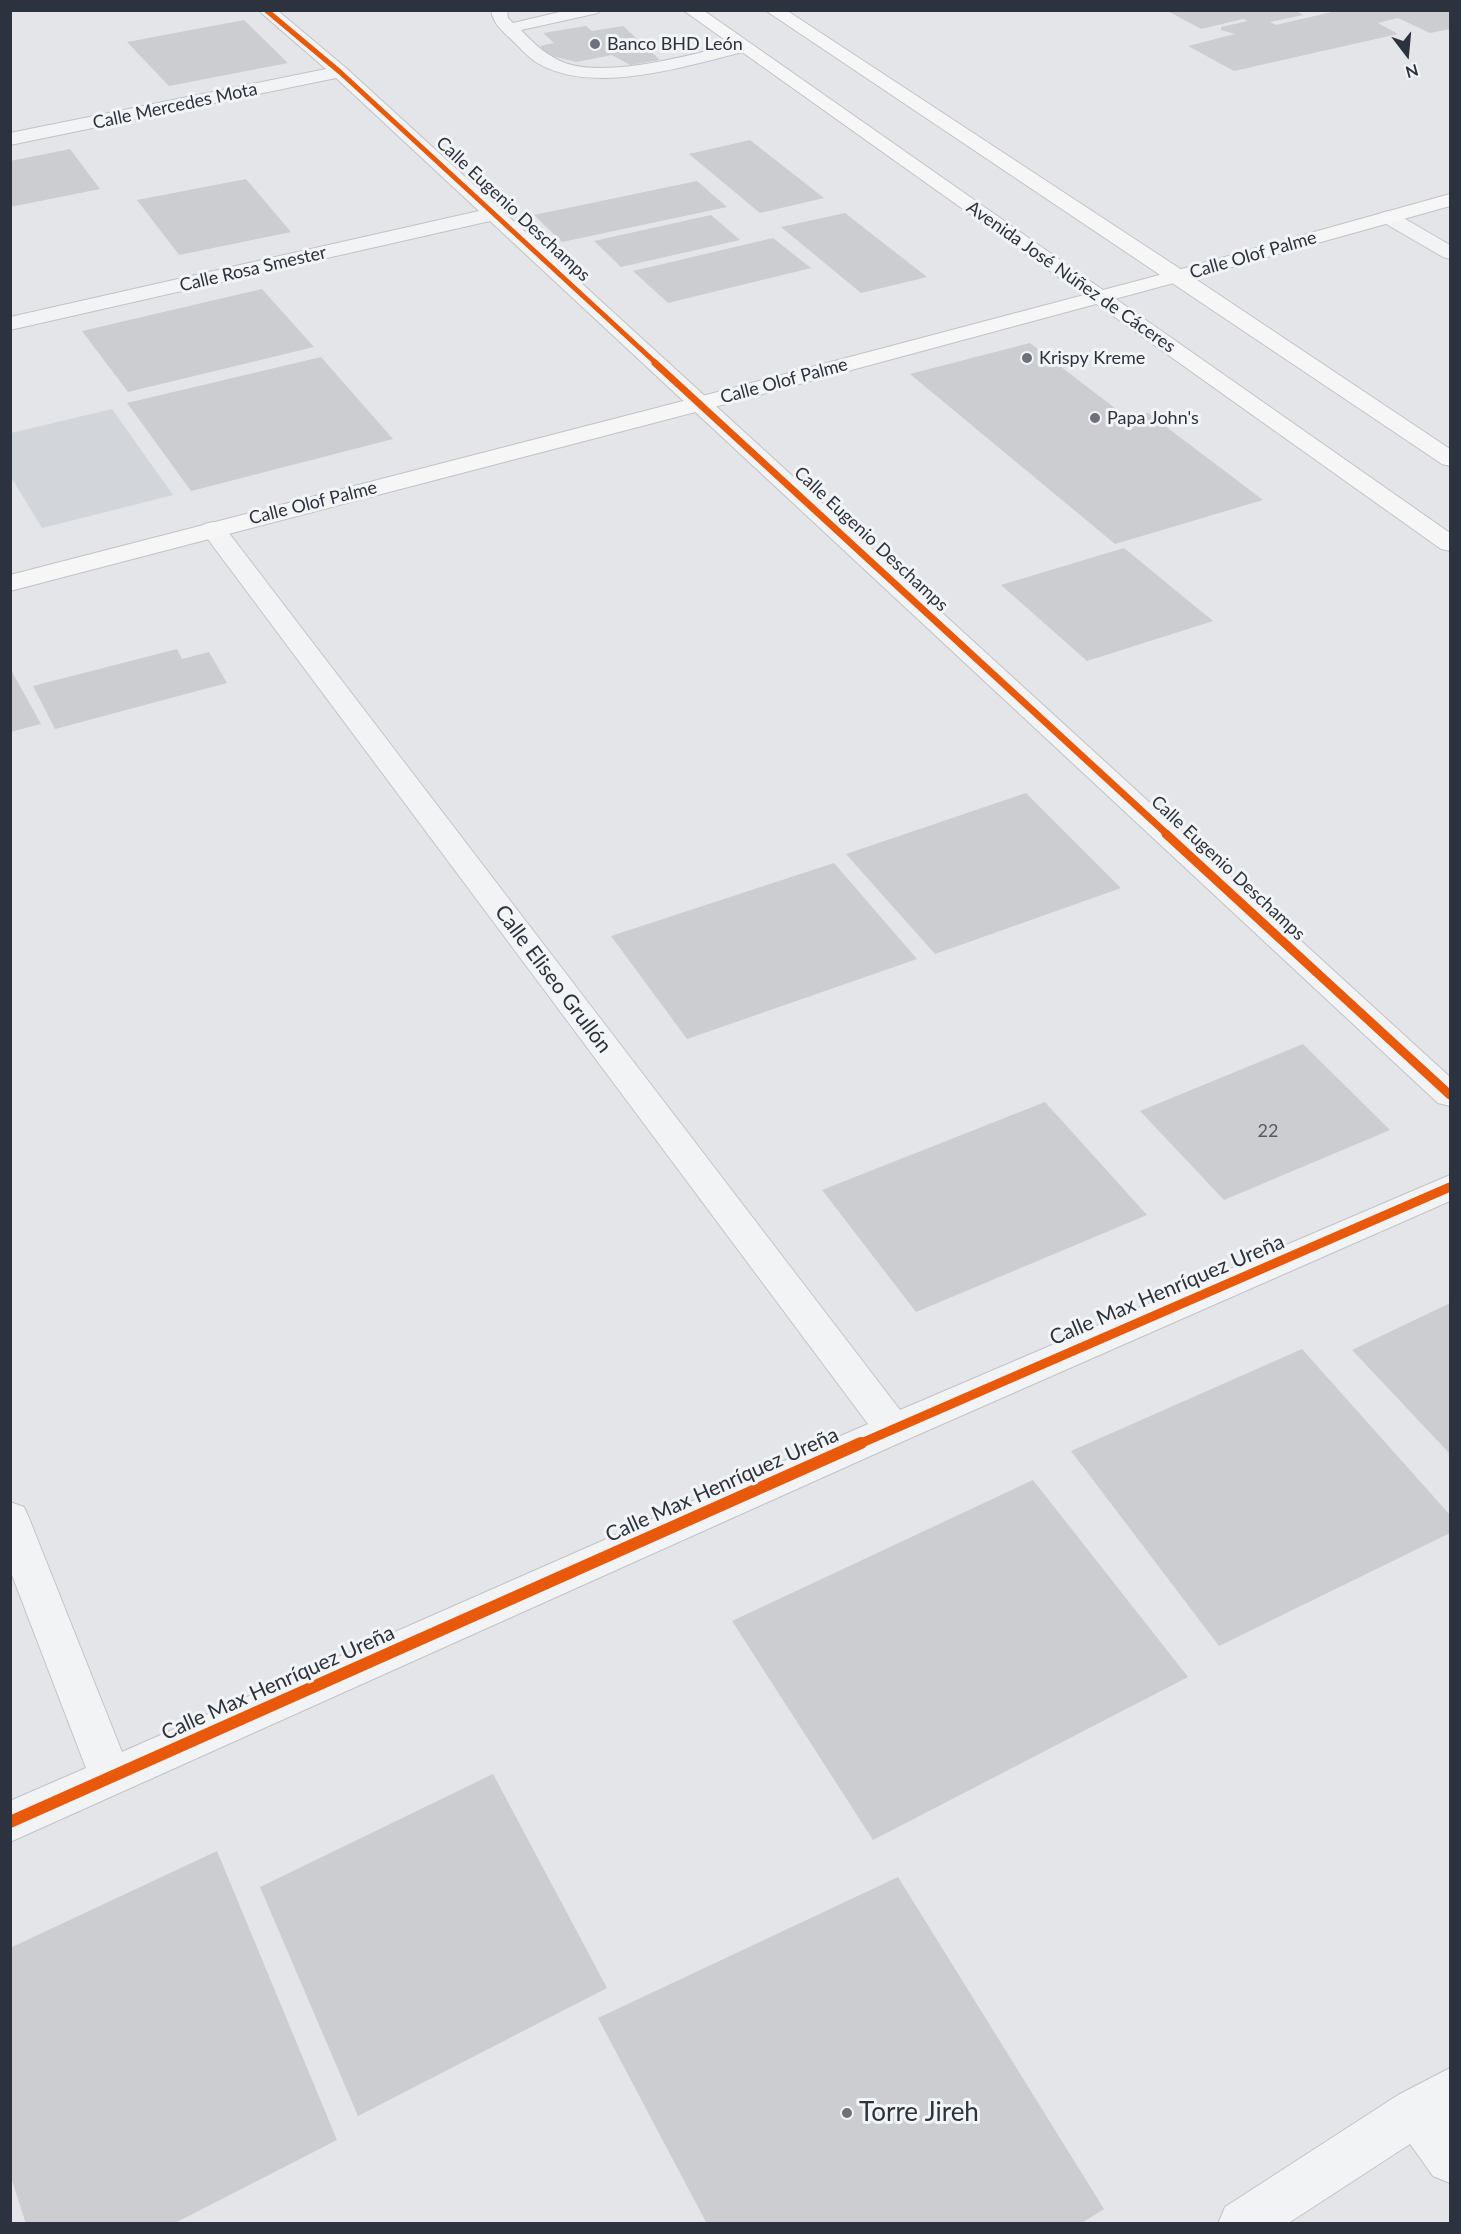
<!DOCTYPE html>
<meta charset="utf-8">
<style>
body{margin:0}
#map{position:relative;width:1461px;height:2234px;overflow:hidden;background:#e3e5e8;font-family:Lato,sans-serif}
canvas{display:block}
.frame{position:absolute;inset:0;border:12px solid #2c333f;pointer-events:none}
.north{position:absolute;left:1377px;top:24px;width:60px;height:60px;-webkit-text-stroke:4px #f2f4f6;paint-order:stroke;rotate:164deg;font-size:16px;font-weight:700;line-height:24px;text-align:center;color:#2c333f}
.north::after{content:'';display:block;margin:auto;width:21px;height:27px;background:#2c333f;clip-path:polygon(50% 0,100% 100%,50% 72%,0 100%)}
</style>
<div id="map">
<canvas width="1461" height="2234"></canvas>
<div class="frame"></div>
<div class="north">N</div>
</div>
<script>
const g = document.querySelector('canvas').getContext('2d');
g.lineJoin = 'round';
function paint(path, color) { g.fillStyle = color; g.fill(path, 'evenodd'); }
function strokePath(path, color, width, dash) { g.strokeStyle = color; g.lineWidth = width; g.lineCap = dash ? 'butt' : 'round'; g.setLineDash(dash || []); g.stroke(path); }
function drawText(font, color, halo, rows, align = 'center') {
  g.font = font + ' Lato,sans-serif'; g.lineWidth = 6; g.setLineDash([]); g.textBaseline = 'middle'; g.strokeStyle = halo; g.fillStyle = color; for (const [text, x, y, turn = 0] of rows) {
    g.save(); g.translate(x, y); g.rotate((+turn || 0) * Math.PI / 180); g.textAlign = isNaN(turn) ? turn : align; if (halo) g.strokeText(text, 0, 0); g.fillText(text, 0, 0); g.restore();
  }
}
paint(new Path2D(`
 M 112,409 L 173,495 L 42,528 L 11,477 L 11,433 Z`), '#d2d5da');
paint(new Path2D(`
 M 1166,10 L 1295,10 L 1303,15 L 1270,22 L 1276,25 L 1340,10 L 1450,10 L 1450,29 L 1430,33 L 1398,18 L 1378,23 L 1398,34 L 1234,71 L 1188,46 L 1235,34 L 1221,30 L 1221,27 L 1248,21 L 1243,19 L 1201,29 Z
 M 244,20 L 288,63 L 169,86 L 127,42 Z
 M 586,26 L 592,31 L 623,26 L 660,60 L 630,65 L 612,55 L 576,62 L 548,55 L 540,46 L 554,43 L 543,33 Z
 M 750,140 L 824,198 L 760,213 L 689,154 Z
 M 70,149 L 100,189 L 10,207 L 10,161 Z
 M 246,179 L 291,232 L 179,255 L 137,200 Z
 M 697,181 L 727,207 L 562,242 L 534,215 Z
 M 845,213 L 927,277 L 861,293 L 781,227 Z
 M 711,215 L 740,240 L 621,267 L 594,241 Z
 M 773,238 L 811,268 L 668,303 L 633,271 Z
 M 262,289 L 314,347 L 128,392 L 82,331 Z
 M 1030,343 L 1129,419 L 1148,413 L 1263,500 L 1115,544 L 910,374 Z
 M 321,357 L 393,439 L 191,491 L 127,403 Z
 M 1124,548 L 1213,621 L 1087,661 L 1001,585 Z
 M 177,649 L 182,659 L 209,652 L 227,683 L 55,729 L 33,686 Z
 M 10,668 L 41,724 L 10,732 Z
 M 1026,793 L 1121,888 L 935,954 L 846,854 Z
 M 834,863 L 917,959 L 687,1039 L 611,936 Z
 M 1303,1044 L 1390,1130 L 1224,1200 L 1140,1111 Z
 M 1045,1102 L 1147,1215 L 916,1312 L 822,1190 Z
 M 1450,1303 L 1450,1454 L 1352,1350 Z
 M 1302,1349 L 1450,1515 L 1450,1533 L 1219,1646 L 1071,1451 Z
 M 1033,1480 L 1188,1677 L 873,1840 L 732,1621 Z
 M 493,1774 L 607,1988 L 358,2116 L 260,1887 Z
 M 217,1851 L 337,2140 L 173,2224 L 26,2224 L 10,2174 L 10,1948 Z
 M 898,1877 L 1104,2209 L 1080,2224 L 707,2224 L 598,2018 Z`), '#cccdd0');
const lane = new Path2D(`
 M 491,10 L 507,10 L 508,18 L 513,23 L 568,10 L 600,10 L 598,13 L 521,30 C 534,44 547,56 565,63 C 610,79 697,53 744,42 L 752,47 L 750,50 C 690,65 596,96 539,64 C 530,59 522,50 515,43 C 505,33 493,25 491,10 Z`);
const street = new Path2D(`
 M 258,10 L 277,10 L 346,68 L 1450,1077 L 1450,1106 L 1438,1103 L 490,221 L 10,330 L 10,317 L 479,211 L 336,78 L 10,145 L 10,133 L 326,69 Z
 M 1388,211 L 1395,213 L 1450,245 L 1450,259 L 1443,257 L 1381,221 L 1378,217 L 1381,213 Z
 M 213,522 L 222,524 L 900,1410 L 1450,1175 L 1450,1201 L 906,1440 L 10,1842 L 10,1801 L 86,1768 L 10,1570 L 10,1502 L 24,1507 L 29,1518 L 122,1752 L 868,1424 L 204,534 L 201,529 L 204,524 Z
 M 1450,2068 L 1450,2183 L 1433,2176 L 1410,2144 L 1287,2224 L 1218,2224 L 1225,2207 L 1398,2095 Z`);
const secondary = new Path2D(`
 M 1450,194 L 1450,206 L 1185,280 L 707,409 L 10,591 L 10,575 L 691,399 L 1171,272 Z`);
const primary = new Path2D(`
 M 683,10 L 703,10 L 1450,533 L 1450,551 L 1441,549 Z
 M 765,10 L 786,10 L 1185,272 L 1450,449 L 1450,466 L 1442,464 Z`);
strokePath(lane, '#c2c3c6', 2);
strokePath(street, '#c2c3c6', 2);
strokePath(secondary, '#c2c3c6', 2);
strokePath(primary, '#c0c2c5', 2);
paint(lane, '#f2f3f5');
paint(street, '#f2f3f5');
paint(secondary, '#f6f6f7');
paint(primary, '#f6f6f7');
strokePath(new Path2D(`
 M 266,10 L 340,72 L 657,364`), '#e8590c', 5);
strokePath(new Path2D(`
 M 655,363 L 1168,835`), '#e8590c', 7);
strokePath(new Path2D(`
 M 1166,834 L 1450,1095
 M 857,1445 L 1450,1187`), '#e8590c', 9);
strokePath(new Path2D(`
 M 10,1822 L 861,1443`), '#e8590c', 12);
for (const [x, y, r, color] of [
 [595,44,6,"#6c717a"],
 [1027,358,6,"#6c717a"],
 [1095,418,6,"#6c717a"],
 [847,2113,6,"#6c717a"]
]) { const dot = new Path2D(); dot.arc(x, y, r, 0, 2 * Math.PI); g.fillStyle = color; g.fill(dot); strokePath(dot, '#f2f4f6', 2); }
drawText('18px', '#2c333f', '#f2f4f6', [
 ["Banco BHD León",607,44],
 ["Krispy Kreme",1039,358],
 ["Papa John's",1107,418]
], 'left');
drawText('18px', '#2c333f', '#f2f4f6', [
 ["Calle Mercedes Mota",175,106,-12],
 ["Calle Eugenio Deschamps",513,209,43],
 ["Calle Olof Palme",1253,255,-16],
 ["Calle Rosa Smester",253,269,-13],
 ["Avenida José Núñez de Cáceres",1071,277,35],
 ["Calle Olof Palme",784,381,-15],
 ["Calle Olof Palme",313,503,-14],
 ["Calle Eugenio Deschamps",871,539,43],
 ["Calle Eugenio Deschamps",1228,868,43]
]);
drawText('18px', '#555a64', null, [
 ["22",1268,1131]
]);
drawText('21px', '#2c333f', '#f2f4f6', [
 ["Calle Eliseo Grullón",553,979,53],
 ["Calle Max Henríquez Ureña",1167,1290,-23],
 ["Calle Max Henríquez Ureña",722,1485,-24],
 ["Calle Max Henríquez Ureña",278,1683,-24]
]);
drawText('26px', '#2c333f', '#f2f4f6', [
 ["Torre Jireh",859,2113]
], 'left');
</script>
